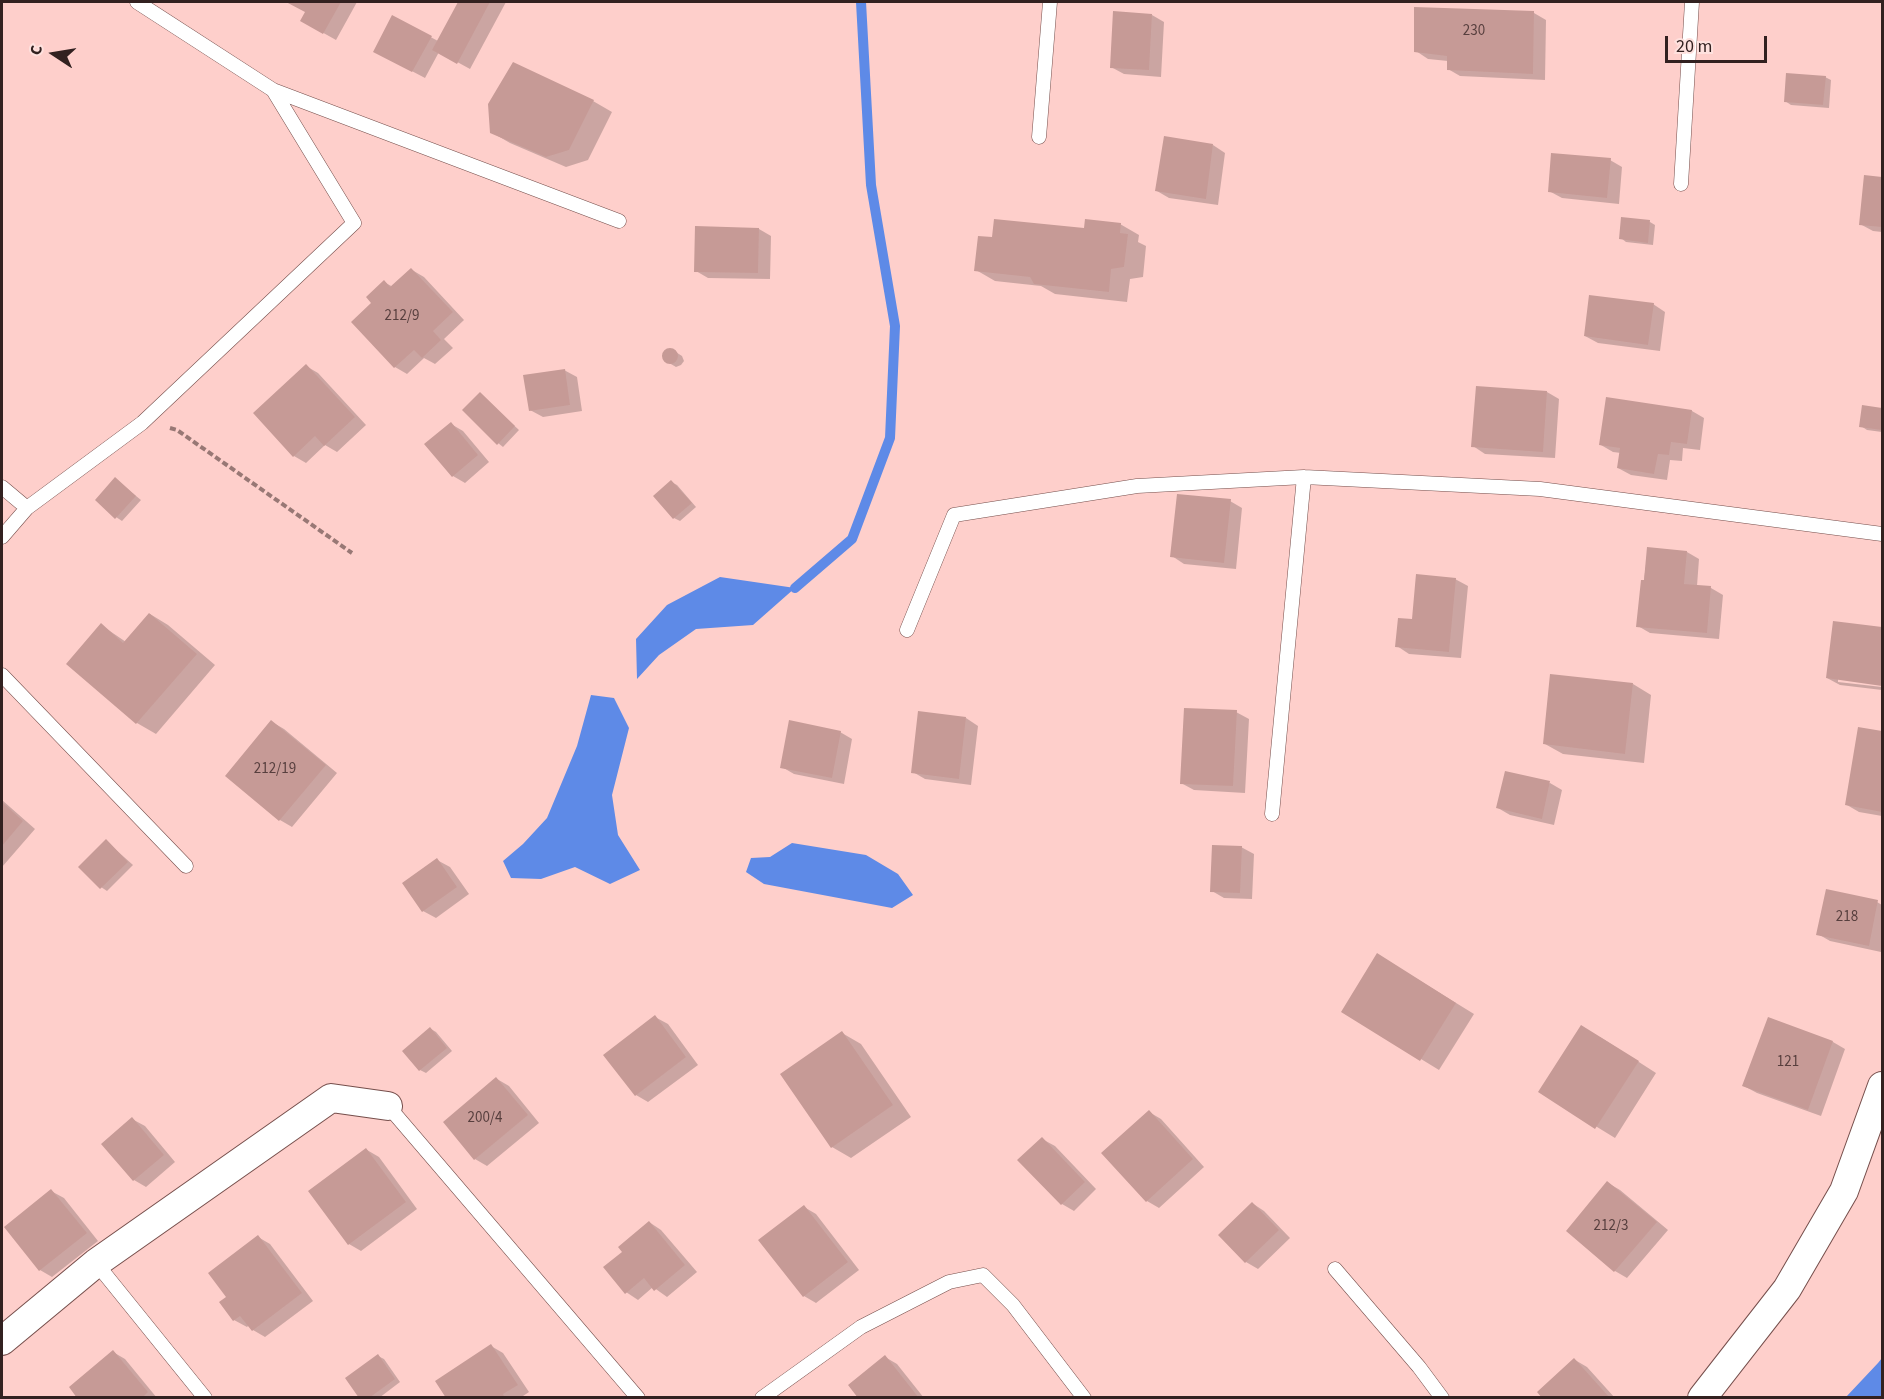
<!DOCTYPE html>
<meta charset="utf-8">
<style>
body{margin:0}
#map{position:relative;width:1884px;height:1399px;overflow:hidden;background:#fecfcb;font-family:"Source Sans 3",sans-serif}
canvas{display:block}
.frame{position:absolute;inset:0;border:3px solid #322120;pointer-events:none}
.north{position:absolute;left:24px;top:24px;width:60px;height:60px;-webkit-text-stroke:4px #fee1de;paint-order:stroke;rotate:282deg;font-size:16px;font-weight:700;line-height:24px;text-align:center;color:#322120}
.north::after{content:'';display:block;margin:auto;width:21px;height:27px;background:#322120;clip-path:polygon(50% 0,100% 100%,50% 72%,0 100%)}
.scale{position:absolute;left:1665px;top:36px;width:102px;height:27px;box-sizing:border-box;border:3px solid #322120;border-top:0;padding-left:8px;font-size:18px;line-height:21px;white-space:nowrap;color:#322120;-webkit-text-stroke:4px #fee1de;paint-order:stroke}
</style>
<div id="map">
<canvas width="1884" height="1399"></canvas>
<div class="frame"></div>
<div class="north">С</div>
<div class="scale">20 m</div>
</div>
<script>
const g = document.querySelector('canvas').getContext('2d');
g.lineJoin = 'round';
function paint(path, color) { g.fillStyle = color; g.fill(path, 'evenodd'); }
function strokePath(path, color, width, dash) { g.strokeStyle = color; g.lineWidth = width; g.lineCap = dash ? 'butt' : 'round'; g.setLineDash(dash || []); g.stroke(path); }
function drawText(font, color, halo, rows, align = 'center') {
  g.font = font + ' "Source Sans 3",sans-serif'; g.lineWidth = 6; g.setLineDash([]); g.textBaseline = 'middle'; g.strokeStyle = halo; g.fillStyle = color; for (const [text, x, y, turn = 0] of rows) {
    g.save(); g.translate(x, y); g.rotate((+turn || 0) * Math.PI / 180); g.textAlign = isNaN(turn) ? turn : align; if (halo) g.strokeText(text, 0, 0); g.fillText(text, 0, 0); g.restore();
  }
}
paint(new Path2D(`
 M 720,577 L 795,588 L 753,625 L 696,629 L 659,655 L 637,679 L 636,639 L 667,605 Z
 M 591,695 L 614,698 L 629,728 L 612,795 L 618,835 L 640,870 L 610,884 L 575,867 L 541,879 L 511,878 L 503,861 L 523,844 L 547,818 L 577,746 Z
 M 792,843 L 866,855 L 898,874 L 913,895 L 892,908 L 764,884 L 746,872 L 751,858 L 770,857 Z
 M 1882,1358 L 1882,1397 L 1846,1397 L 1878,1363 Z`), '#5e8ae7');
paint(new Path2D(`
 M 288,2 L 357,2 L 336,40 L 302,21 L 307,12 Z
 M 459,2 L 506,2 L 470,69 L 439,52 L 425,78 L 387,58 L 393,17 L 438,41 Z
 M 1415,8 L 1534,13 L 1546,20 L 1545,80 L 1460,76 L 1448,69 L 1448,61 L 1428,59 L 1416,51 Z
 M 1152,15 L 1164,22 L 1161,77 L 1124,74 L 1111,67 Z
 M 1825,77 L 1831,80 L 1829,108 L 1791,105 L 1785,101 Z
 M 593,101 L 612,112 L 588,160 L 566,167 L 510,143 L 491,132 Z
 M 1213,145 L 1225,153 L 1218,205 L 1169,198 L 1157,191 Z
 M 1610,160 L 1622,167 L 1619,204 L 1562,198 L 1549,191 Z
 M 1865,177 L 1882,179 L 1882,232 L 1873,231 L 1860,224 Z
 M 1650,222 L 1655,225 L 1653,245 L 1626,242 L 1621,238 Z
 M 1120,224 L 1139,235 L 1138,242 L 1146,246 L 1143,277 L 1130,279 L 1127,302 L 1055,294 L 1041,286 L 995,281 L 976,270 L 993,239 Z
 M 697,227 L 759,229 L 771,236 L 770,279 L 708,278 L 696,271 Z
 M 412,270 L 424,277 L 464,320 L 444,339 L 453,348 L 435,364 L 424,358 L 407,374 L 395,367 L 374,303 L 384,282 L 393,287 Z
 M 1653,304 L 1665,312 L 1660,351 L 1598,343 L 1585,336 Z
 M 671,349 L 682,356 L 684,361 L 681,365 L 676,367 L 664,360 L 663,355 L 666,350 Z
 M 306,366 L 318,373 L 366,425 L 337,452 L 325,445 L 306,463 L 294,456 Z
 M 564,370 L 577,377 L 582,411 L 543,417 L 530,410 Z
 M 1547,392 L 1559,399 L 1555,458 L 1485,454 L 1473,446 Z
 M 480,394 L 519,430 L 503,447 L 498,443 Z
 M 1607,399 L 1692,411 L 1704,418 L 1700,450 L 1683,448 L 1682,461 L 1670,460 L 1667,480 L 1631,475 L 1618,468 L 1621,453 L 1613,452 L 1601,445 Z
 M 1864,407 L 1882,410 L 1882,432 L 1867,430 L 1861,426 Z
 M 451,424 L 463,431 L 489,462 L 465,483 L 453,476 Z
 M 115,479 L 141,500 L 122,521 L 116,517 Z
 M 671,482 L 677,485 L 696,507 L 680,521 L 674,518 Z
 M 1230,501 L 1242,508 L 1236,569 L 1184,564 L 1172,556 Z
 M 1648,549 L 1687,552 L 1699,559 L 1697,586 L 1711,588 L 1723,595 L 1719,639 L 1650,633 L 1638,626 Z
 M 1455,579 L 1468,586 L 1461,658 L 1409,654 L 1397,646 L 1413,620 Z
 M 150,614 L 168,625 L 215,665 L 156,734 L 137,723 L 68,664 L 101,625 L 126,642 Z
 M 1834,623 L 1882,629 L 1882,684 L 1838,679 L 1838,682 L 1882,687 L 1882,690 L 1840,685 L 1827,678 Z
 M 1633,684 L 1651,695 L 1644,763 L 1563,754 L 1545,744 Z
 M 1236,712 L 1249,719 L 1245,793 L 1194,790 L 1181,783 Z
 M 966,718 L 978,726 L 971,785 L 925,779 L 913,772 Z
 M 272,722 L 284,729 L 337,773 L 292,827 L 280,820 L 227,776 Z
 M 1860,728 L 1882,732 L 1882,816 L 1859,812 L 1847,805 Z
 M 840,732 L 852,739 L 844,784 L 794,774 L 782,767 Z
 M 1550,783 L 1562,790 L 1554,825 L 1510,815 L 1498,808 Z
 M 2,800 L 35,829 L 2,867 Z
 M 106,841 L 133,865 L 107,891 L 101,887 Z
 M 1241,847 L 1254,854 L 1252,899 L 1224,898 L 1212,891 Z
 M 437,860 L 450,867 L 469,894 L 436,918 L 423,911 Z
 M 1877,902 L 1882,905 L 1881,952 L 1830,941 L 1818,934 Z
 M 1396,966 L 1474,1014 L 1439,1070 L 1421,1059 Z
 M 655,1017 L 668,1024 L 698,1065 L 648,1102 L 636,1095 Z
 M 1769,1018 L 1833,1042 L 1845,1049 L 1821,1116 L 1757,1093 L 1744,1086 Z
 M 431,1029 L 436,1032 L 452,1051 L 426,1073 L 420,1070 Z
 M 842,1033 L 861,1044 L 911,1117 L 851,1158 L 832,1147 L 782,1074 Z
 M 1600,1037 L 1656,1073 L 1615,1138 L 1540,1092 Z
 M 497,1079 L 509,1086 L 539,1123 L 487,1166 L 475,1159 Z
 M 1149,1112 L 1161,1119 L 1204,1167 L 1159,1208 L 1147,1201 Z
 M 132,1119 L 145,1126 L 175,1162 L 146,1187 L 134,1180 Z
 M 1042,1139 L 1055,1146 L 1096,1189 L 1074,1211 L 1062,1204 Z
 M 367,1150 L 379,1157 L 417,1209 L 361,1251 L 349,1244 Z
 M 1608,1183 L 1620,1190 L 1668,1230 L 1627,1278 L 1615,1271 L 1568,1230 Z
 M 51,1191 L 64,1198 L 98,1241 L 52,1277 L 40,1270 Z
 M 1252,1203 L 1264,1211 L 1290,1238 L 1258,1269 L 1246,1262 Z
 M 804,1207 L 816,1214 L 859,1270 L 816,1303 L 804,1296 Z
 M 649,1222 L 661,1230 L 697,1272 L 667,1297 L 653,1287 L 638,1300 L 626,1292 L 624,1252 Z
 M 258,1237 L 270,1244 L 313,1301 L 265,1337 L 253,1330 L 249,1325 L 247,1327 L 234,1320 L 228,1297 Z
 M 491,1346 L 503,1353 L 529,1392 L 520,1398 L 448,1398 Z
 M 113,1352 L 125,1359 L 157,1398 L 79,1398 Z
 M 378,1356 L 384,1359 L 400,1382 L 379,1398 L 361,1398 Z
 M 885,1357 L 897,1364 L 924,1398 L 860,1398 Z
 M 1575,1360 L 1587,1367 L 1615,1398 L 1544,1398 Z`), '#0003');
strokePath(new Path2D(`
 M 795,588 L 852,539 L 890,438 L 895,326 L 871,185 L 861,2`), '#5e8ae7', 10);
paint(new Path2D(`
 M 286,2 L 341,2 L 323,34 L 300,21 L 305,12 Z
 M 458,2 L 490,2 L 457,64 L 432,50 Z
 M 1414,7 L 1534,11 L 1533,74 L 1447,70 L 1447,56 L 1414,52 Z
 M 1113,11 L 1152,14 L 1149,70 L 1110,68 Z
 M 392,15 L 432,36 L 412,72 L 373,52 Z
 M 513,62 L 594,100 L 569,150 L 546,157 L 490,133 L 488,104 Z
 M 1786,73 L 1826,76 L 1823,105 L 1784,102 Z
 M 1164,136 L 1213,144 L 1206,199 L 1155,191 Z
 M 1551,153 L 1611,158 L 1607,198 L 1548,192 Z
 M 1864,175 L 1882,177 L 1882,227 L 1859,225 Z
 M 1621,217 L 1650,220 L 1648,243 L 1619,239 Z
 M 994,219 L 1084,228 L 1085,219 L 1121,223 L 1120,233 L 1128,234 L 1124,267 L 1111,269 L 1109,292 L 1034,284 L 1030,277 L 974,271 L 978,236 L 992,237 Z
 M 695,226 L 759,228 L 758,273 L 694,272 Z
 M 411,268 L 453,312 L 433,331 L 441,340 L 422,358 L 414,350 L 394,368 L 351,322 L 371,303 L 366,297 L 384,280 L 390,287 Z
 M 1589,295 L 1654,303 L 1648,345 L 1584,336 Z
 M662 356a8 8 0 1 1 16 0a8 8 0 1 1-16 0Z
 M 306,364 L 355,417 L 324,446 L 315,436 L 293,457 L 253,413 Z
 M 565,369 L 570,405 L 529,411 L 523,375 Z
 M 1476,386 L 1547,391 L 1543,452 L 1471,447 Z
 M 480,392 L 515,426 L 497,445 L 462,410 Z
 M 1606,397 L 1692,410 L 1687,444 L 1671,442 L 1669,455 L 1658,454 L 1654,474 L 1617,468 L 1620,448 L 1599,445 Z
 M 1862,405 L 1882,408 L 1882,430 L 1859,427 Z
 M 451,422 L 478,455 L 452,477 L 424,444 Z
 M 115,477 L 136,496 L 115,519 L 95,500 Z
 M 671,480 L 692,503 L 673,519 L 653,496 Z
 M 1177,494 L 1231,499 L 1224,563 L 1170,557 Z
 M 1647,547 L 1687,551 L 1684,584 L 1711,586 L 1707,633 L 1636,627 L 1641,580 L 1644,580 Z
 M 1416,574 L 1456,578 L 1449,652 L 1395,647 L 1398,618 L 1412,619 Z
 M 149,613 L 197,654 L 136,724 L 66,664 L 101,623 L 123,643 Z
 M 1833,621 L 1882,627 L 1882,686 L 1826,678 Z
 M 1550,674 L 1633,683 L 1625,754 L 1543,744 Z
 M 1184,708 L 1237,710 L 1233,786 L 1180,784 Z
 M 918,711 L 966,717 L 959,779 L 911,773 Z
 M 271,720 L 326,765 L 279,821 L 225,776 Z
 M 789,720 L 841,731 L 832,778 L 780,768 Z
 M 1858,727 L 1882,731 L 1882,812 L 1845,805 Z
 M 1505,771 L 1550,781 L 1542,819 L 1496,808 Z
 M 2,802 L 23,821 L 2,846 Z
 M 106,839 L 128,862 L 100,889 L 78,867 Z
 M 1212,845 L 1242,846 L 1240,893 L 1210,892 Z
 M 437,858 L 457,887 L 422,912 L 402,883 Z
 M 1826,889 L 1878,900 L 1869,946 L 1816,935 Z
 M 1377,953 L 1456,1003 L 1420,1061 L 1341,1012 Z
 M 655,1015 L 686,1057 L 635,1096 L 603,1055 Z
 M 1768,1017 L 1833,1041 L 1808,1110 L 1742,1086 Z
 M 1581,1025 L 1639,1061 L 1595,1129 L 1538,1092 Z
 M 430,1027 L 447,1048 L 419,1071 L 402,1051 Z
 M 842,1031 L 893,1105 L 831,1148 L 780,1074 Z
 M 496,1077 L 528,1115 L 474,1160 L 443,1122 Z
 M 1149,1110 L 1193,1159 L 1146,1202 L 1101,1153 Z
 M 132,1117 L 164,1155 L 133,1181 L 101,1144 Z
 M 1042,1137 L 1085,1182 L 1061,1205 L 1017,1160 Z
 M 366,1148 L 406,1202 L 348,1245 L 308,1191 Z
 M 1607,1181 L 1657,1222 L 1614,1272 L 1566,1231 Z
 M 51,1189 L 87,1233 L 39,1271 L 4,1227 Z
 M 1252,1202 L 1279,1230 L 1245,1263 L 1218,1235 Z
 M 804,1205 L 848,1262 L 803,1297 L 758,1240 Z
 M 649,1221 L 685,1265 L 654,1291 L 644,1278 L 625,1294 L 603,1267 L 622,1252 L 618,1247 Z
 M 258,1235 L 302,1293 L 252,1331 L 240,1316 L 233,1321 L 219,1302 L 226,1297 L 208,1273 Z
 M 491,1344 L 518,1385 L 503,1394 L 505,1398 L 446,1398 L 435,1381 Z
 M 113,1350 L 148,1392 L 142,1398 L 77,1398 L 69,1387 Z
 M 378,1354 L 395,1379 L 369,1398 L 359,1398 L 345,1378 Z
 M 885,1355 L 919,1398 L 858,1398 L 848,1385 Z
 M 1574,1358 L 1610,1398 L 1542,1398 L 1537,1392 Z`), '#c69a96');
const service = new Path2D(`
 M 273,90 L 619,221
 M 1039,137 L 1050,2
 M 1681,184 L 1692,2
 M 2,487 L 27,508 L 2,537
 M 27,508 L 142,423 L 354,223 L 273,90 L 137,2
 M 907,630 L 954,515 L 1137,486 L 1304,477 L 1540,489 L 1882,534
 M 2,675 L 186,866
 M 1272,814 L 1304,477
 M 388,1106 L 638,1398
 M 96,1263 L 205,1398
 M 1335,1269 L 1419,1367 L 1442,1398
 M 762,1398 L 861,1327 L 949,1282 L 983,1275 L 1013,1305 L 1084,1398`);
const minor = new Path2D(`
 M 2,1341 L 96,1263 L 331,1098 L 388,1106
 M 1702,1398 L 1787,1289 L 1844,1191 L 1882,1086`);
strokePath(service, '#754e4b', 15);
strokePath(minor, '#754e4b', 30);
strokePath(new Path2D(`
 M 170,428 L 177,430 L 352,553`), '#987875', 4, [6, 3]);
strokePath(service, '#fff', 14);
strokePath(minor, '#fff', 28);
drawText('15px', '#573f3e', null, [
 ["230",1474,32],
 ["212/9",402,317],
 ["212/19",275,770],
 ["218",1847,918],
 ["121",1788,1063],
 ["200/4",485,1119],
 ["212/3",1611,1227]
]);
</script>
